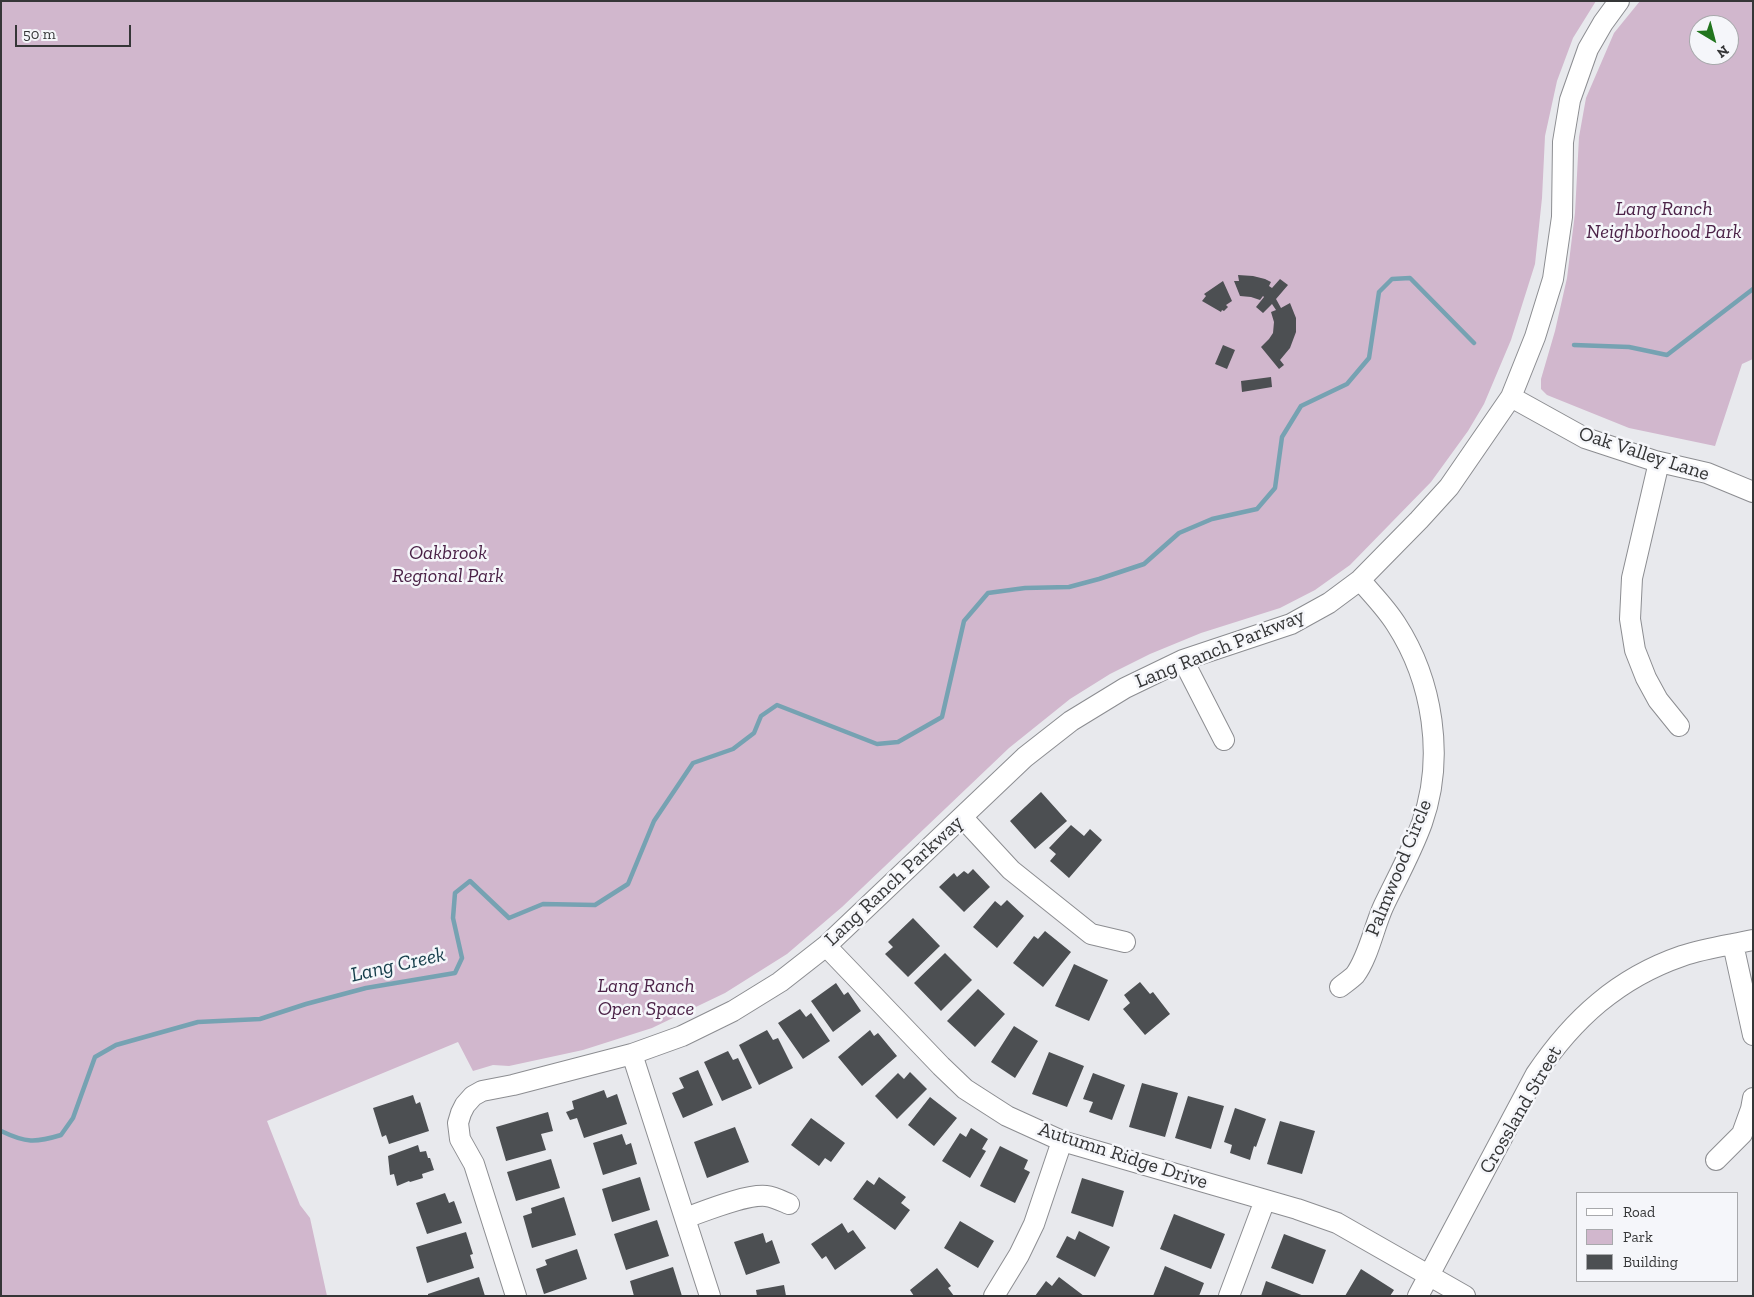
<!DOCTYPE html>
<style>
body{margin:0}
#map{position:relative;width:1754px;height:1297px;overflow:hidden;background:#e8e9ed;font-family:"Zilla Slab",serif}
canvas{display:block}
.frame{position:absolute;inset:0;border:2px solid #353637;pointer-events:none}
.legend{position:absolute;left:1576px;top:1192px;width:162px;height:90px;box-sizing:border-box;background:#f5f6fa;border:1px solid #a8a9ac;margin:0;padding:6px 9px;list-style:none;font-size:15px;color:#353637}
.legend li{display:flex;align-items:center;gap:10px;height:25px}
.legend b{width:25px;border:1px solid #a8a9ac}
.north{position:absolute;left:1689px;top:15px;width:50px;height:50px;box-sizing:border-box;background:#f5f6fa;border:1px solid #a8a9ac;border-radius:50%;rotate:143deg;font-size:14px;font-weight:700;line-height:20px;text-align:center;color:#353637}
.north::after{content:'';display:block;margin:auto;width:18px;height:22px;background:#22751e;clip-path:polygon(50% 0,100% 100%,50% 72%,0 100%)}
.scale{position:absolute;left:15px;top:25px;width:116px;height:22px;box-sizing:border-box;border:2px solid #353637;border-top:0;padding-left:6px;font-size:15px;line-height:18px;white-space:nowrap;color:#353637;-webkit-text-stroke:4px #f5f6fa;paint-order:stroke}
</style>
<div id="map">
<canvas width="1754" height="1297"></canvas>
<div class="frame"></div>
<ul class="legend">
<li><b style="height:6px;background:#fff"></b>Road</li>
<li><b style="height:14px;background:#d1b7cd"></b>Park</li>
<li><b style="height:14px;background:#4c4f52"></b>Building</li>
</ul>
<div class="north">N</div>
<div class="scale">50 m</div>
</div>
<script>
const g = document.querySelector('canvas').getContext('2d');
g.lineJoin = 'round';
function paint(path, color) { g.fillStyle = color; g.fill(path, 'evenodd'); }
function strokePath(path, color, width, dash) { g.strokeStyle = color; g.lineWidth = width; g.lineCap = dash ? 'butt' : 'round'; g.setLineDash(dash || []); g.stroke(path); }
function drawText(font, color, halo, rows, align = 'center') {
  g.font = font + ' "Zilla Slab",serif'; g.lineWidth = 5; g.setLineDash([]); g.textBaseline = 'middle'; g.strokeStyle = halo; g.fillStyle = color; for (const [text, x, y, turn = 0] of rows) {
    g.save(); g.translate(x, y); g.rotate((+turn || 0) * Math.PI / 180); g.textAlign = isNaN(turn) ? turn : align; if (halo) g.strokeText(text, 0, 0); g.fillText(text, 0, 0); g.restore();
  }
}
paint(new Path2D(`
 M 1,1 L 1596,1 L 1573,38 L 1557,81 L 1545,136 L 1542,198 L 1535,264 L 1511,340 L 1484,404 L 1468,431 L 1431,482 L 1350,565 L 1315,590 L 1280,608 L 1201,633 L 1150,654 L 1110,674 L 1070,699 L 1009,748 L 842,907 L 787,954 L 725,993 L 652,1028 L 583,1050 L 509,1066 L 493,1065 L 473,1071 L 458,1042 L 267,1121 L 300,1205 L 310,1218 L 327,1296 L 1,1296 Z
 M 1640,1 L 1753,1 L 1753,359 L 1742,364 L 1715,446 L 1629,428 L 1547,395 L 1541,389 L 1541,379 L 1555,331 L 1567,278 L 1575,213 L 1579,137 L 1586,98 L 1614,33 ZM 1699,25 L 1729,25 L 1729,55 L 1699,55 Z`), '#d1b7cd');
strokePath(new Path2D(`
 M 1574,345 L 1629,347 L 1667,355 L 1753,289
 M 1,1131 C 26,1143 35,1143 61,1135 L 73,1118 L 95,1057 L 116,1045 L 198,1022 L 260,1019 L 306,1004 L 366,988 L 455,973 L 462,958 L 453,918 L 455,893 L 470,881 L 509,918 L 543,904 L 595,905 L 628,884 L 654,821 L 693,763 L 733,749 L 754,733 L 761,716 L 777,705 L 877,744 L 898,742 L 942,717 L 964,621 L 988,593 L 1025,588 L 1069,587 L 1099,579 L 1144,564 L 1179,533 L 1212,519 L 1257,509 L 1275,488 L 1282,437 L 1301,406 L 1347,384 L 1369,358 L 1379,292 L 1392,279 L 1410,278 L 1474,343`), '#76a2b2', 4.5);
paint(new Path2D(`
 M 1238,275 L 1253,276 L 1265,279 L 1271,282 L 1269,286 L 1272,288 L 1280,279 L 1288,285 L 1276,299 L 1281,308 L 1290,303 L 1296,318 L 1296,332 L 1290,348 L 1280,360 L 1284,365 L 1279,369 L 1261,347 L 1269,339 L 1273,333 L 1274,322 L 1271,312 L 1276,310 L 1272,304 L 1263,313 L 1256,307 L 1264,297 L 1263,296 L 1260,300 L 1251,297 L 1240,296 L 1234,281 L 1239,281 Z
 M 1223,281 L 1232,301 L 1226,305 L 1228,307 L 1224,311 L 1222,310 L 1221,312 L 1202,301 L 1206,296 L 1204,294 Z
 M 1223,345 L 1235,350 L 1227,369 L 1215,364 Z
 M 1271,377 L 1272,387 L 1242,392 L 1241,381 Z
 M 1041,792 L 1067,821 L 1035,849 L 1010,821 Z
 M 1071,825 L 1084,836 L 1090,829 L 1102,840 L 1069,878 L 1050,861 L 1056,854 L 1049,848 Z
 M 973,869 L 990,887 L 964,912 L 939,887 L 954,873 L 957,877 L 964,871 L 968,874 Z
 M 1007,900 L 1024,916 L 997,948 L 973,927 L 995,901 L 1001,906 Z
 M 913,918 L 940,946 L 908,977 L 885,954 L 893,947 L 888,942 Z
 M 1045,931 L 1071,952 L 1043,987 L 1013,963 L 1034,936 L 1038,939 Z
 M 945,953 L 972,980 L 941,1011 L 914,983 Z
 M 1074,964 L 1108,980 L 1089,1021 L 1055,1006 Z
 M 1140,982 L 1150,994 L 1153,992 L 1170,1014 L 1145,1035 L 1123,1009 L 1130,1003 L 1124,995 Z
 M 836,983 L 844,995 L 848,992 L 861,1011 L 833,1032 L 811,1001 Z
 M 978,989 L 1005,1014 L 975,1047 L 947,1021 Z
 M 800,1009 L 806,1017 L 811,1013 L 830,1041 L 803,1059 L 778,1023 Z
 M 1014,1026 L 1038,1041 L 1015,1078 L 991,1062 Z
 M 767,1030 L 773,1040 L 778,1038 L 793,1068 L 759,1085 L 739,1045 Z
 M 870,1030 L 874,1036 L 878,1033 L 897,1056 L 862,1086 L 838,1057 Z
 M 728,1051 L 733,1060 L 738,1058 L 752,1088 L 722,1101 L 704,1062 Z
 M 1049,1052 L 1084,1066 L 1067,1107 L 1032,1094 Z
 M 698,1070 L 713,1105 L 683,1118 L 672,1093 L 684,1088 L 679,1078 Z
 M 910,1072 L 927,1089 L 897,1119 L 875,1096 L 898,1073 L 904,1079 Z
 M 1093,1073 L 1125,1085 L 1112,1120 L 1089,1112 L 1093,1102 L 1083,1099 Z
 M 1142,1083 L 1178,1093 L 1165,1137 L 1129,1127 Z
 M 604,1090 L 607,1098 L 617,1094 L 627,1124 L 584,1138 L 577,1118 L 570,1120 L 566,1112 L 574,1109 L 572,1101 Z
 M 413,1095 L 416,1104 L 420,1102 L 429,1131 L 389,1144 L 386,1135 L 382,1137 L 373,1108 Z
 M 1188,1096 L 1224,1106 L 1211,1149 L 1175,1138 Z
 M 930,1097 L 957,1118 L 934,1146 L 908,1125 Z
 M 1235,1108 L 1266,1119 L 1256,1147 L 1254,1146 L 1250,1160 L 1230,1153 L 1232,1145 L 1224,1142 Z
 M 548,1112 L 553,1131 L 541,1134 L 546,1150 L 506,1161 L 496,1127 Z
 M 811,1118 L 845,1143 L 831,1162 L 825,1158 L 819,1166 L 791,1145 Z
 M 1280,1121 L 1315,1131 L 1302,1174 L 1267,1164 Z
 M 735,1127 L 749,1162 L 707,1178 L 694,1142 Z
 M 971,1128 L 988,1139 L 982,1149 L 986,1151 L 970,1178 L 942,1161 L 960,1133 L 966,1137 Z
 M 622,1134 L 626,1145 L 631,1143 L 637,1164 L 603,1175 L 593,1143 Z
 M 418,1145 L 420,1152 L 426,1151 L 428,1158 L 430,1158 L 434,1170 L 422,1174 L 423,1178 L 410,1182 L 409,1181 L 397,1186 L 394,1174 L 390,1175 L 388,1156 Z
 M 1000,1146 L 1028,1160 L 1024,1169 L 1030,1172 L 1015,1203 L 980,1186 Z
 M 551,1159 L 560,1188 L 516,1201 L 507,1172 Z
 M 640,1177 L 650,1210 L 612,1222 L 602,1189 Z
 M 879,1177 L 906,1197 L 901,1203 L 910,1210 L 895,1230 L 853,1199 L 867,1180 L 874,1185 Z
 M 1082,1178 L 1124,1191 L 1113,1227 L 1071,1213 Z
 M 445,1193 L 449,1203 L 454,1201 L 462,1223 L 427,1234 L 416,1203 Z
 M 564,1197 L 576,1235 L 532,1248 L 523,1216 L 532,1213 L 531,1208 Z
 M 1174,1214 L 1225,1234 L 1211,1269 L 1160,1249 Z
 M 657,1220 L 669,1256 L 626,1270 L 614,1234 Z
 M 960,1221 L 994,1241 L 978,1268 L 944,1248 Z
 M 842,1223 L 848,1233 L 853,1230 L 866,1248 L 835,1270 L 826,1256 L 822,1259 L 811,1244 Z
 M 1079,1231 L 1110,1247 L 1095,1277 L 1056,1257 L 1067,1236 L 1075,1240 Z
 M 466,1232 L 473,1254 L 470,1255 L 474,1268 L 427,1283 L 416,1247 Z
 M 763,1233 L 766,1243 L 772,1240 L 780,1263 L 746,1275 L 734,1242 Z
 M 1284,1234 L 1326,1250 L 1313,1284 L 1271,1268 Z
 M 577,1249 L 587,1279 L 544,1294 L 536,1269 L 547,1265 L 545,1260 Z
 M 1165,1266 L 1204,1283 L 1199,1296 L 1153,1296 Z
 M 673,1267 L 682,1296 L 634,1296 L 630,1281 Z
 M 937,1268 L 951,1286 L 948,1288 L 954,1296 L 914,1296 L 910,1290 Z
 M 1361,1269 L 1394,1290 L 1390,1296 L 1345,1296 Z
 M 479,1277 L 485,1296 L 428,1296 L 428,1294 Z
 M 1059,1277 L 1084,1296 L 1035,1296 L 1046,1281 L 1052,1286 Z
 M 1266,1281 L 1304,1296 L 1261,1296 Z
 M 784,1285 L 786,1296 L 757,1296 L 756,1290 Z`), '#4c4f52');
const minor = new Path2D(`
 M 1511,397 L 1585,438 L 1655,461 L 1707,473 L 1753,492
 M 1659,462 L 1632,578 L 1630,619 L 1635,650 L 1646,678 L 1658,700 L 1679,726
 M 1183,660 L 1224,740
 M 962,817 L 1011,870 L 1091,934 L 1125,942
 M 1733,944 L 1753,1035
 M 826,946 L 941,1066 L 965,1089 L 1007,1116 L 1062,1141 L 1297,1209 L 1337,1223 L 1465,1296
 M 1340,987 C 1345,983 1351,979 1355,975 C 1369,956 1374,926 1384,905 C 1397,878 1412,851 1422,823 C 1445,758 1433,681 1396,624 C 1386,608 1372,594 1360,580
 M 632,1054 L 710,1296
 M 1716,1160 L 1742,1134 L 1751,1109 L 1753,1098
 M 685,1218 C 705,1211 746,1194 766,1196 C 774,1197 782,1201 789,1204
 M 516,1296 L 474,1164 L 460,1139 L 458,1123 L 461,1113 L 465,1105 L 473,1096 L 482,1091 L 513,1085 L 632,1054 L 682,1036 L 733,1011 L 780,982 L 826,946 L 1025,757 L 1071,721 L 1125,688 L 1183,660 L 1291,624 L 1329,603 L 1360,580 L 1419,520 L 1449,487 L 1511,397 L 1535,337 L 1553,279 L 1562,217 L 1563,142 L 1570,100 L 1588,49 L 1603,23 L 1619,1
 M 994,1296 L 1019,1255 L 1034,1224 L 1062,1141
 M 1229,1296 L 1265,1200
 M 1418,1296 L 1536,1074 C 1573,1019 1618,978 1682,956 C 1705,948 1730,945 1753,940`);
strokePath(minor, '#8c8d91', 22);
strokePath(minor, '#fff', 20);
drawText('italic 20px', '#4b2247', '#f5f6fa', [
 ["Lang Ranch",1664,209],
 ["Neighborhood Park",1664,232],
 ["Oakbrook",448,553],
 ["Regional Park",448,576],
 ["Lang Ranch",646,986],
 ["Open Space",646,1009]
]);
drawText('20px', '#353637', '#f5f6fa', [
 ["Oak Valley Lane",1644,454,18],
 ["Lang Ranch Parkway",1220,649,-22],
 ["Palmwood Circle",1399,868,-68],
 ["Lang Ranch Parkway",894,881,-43],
 ["Crossland Street",1521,1110,-60],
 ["Autumn Ridge Drive",1123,1156,18]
]);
drawText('italic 21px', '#153d4a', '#f5f6fa', [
 ["Lang Creek",398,965,-13]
]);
</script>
